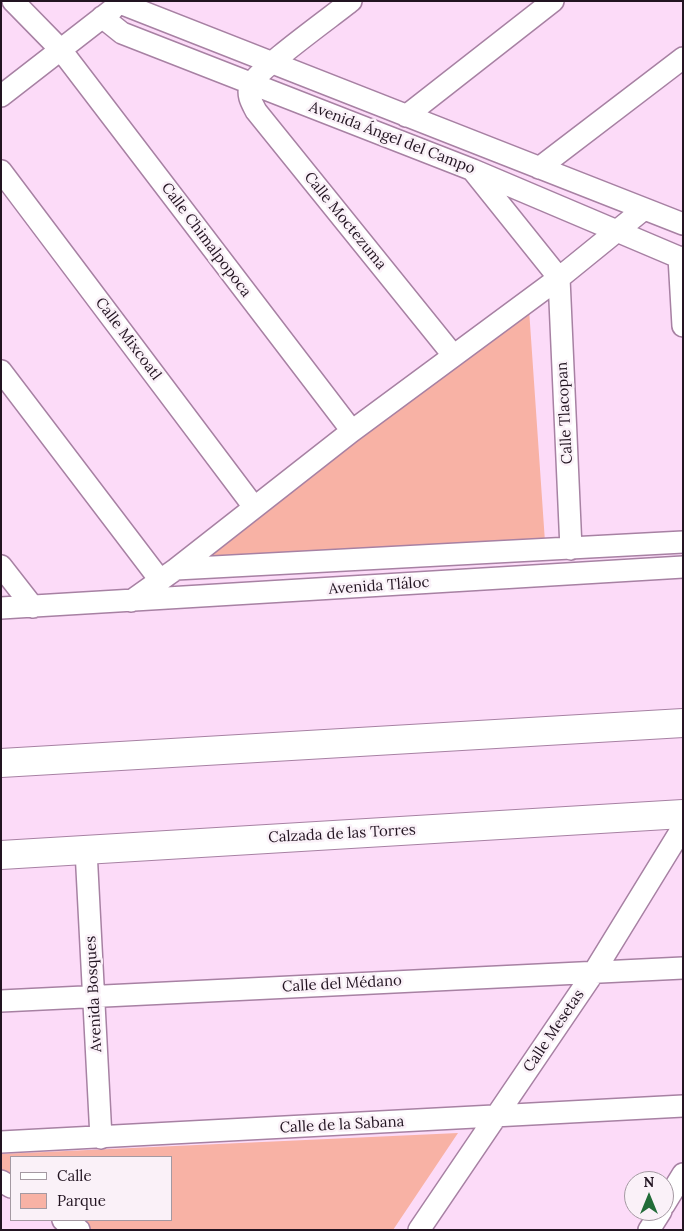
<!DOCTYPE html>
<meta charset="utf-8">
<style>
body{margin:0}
#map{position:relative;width:684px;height:1231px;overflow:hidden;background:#fcdbf8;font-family:Lora,serif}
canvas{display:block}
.frame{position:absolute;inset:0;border:2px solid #221421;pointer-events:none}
.legend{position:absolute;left:10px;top:1156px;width:162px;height:65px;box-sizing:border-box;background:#faf1f8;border:1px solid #a499a2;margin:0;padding:6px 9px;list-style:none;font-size:15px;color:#221421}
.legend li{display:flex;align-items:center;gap:10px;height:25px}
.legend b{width:25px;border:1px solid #a499a2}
.north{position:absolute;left:624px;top:1171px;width:50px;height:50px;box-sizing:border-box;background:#faf1f8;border:1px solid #a499a2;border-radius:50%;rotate:0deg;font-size:14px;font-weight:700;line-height:20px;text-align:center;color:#221421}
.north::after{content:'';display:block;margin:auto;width:18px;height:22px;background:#226c39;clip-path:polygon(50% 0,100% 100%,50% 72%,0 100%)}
</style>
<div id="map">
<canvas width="684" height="1231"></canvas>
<div class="frame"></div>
<ul class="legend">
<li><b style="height:6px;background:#fff"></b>Calle</li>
<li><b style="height:14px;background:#f8b2a5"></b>Parque</li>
</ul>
<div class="north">N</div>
</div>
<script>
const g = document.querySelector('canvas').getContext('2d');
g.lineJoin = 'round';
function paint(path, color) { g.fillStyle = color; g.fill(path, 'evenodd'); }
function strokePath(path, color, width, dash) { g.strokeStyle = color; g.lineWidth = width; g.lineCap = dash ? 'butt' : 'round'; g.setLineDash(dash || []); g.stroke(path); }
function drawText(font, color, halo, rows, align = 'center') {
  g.font = font + ' Lora,serif'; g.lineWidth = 5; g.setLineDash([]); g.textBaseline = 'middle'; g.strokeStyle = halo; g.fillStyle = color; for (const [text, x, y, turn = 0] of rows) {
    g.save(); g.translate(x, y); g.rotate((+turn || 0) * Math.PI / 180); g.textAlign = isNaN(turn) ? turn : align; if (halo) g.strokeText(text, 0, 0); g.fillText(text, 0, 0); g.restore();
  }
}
paint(new Path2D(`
 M 529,309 L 545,542 L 199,561 Z
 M 458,1133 L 393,1230 L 88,1230 L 72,1220 L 171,1220 L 171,1157 L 11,1157 L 11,1183 L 1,1176 L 1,1154 Z`), '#f8b2a5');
const street = new Path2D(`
 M 13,1 L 61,50 L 352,431
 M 351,1 C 334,15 255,71 250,86 C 247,96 252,103 256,111 L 453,355
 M 120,3 L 683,224
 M 102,17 L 122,33 L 473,170 L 683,259
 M 1,96 L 113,9
 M 406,116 L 553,1
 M 539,168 L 683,58
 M 1,171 L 254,507
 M 474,172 L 559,278 L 571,549
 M 679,257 L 683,326
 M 1,371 L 160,580
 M 1,566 L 33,607
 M 176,569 L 683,542
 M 131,601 L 176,569 L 352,431 L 559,278 L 644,209
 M 1,608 L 683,567
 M 86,850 L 101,1138
 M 1,1001 L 683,968
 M 1,1142 L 683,1106
 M 1,1181 L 11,1187
 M 664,1205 L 683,1174
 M 63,1220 L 79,1230
 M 419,1230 L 594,972 L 683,827
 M 649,1230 L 661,1211`);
const primary = new Path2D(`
 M 1,763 L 683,723
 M 1,855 L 683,814`);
strokePath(street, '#a781a3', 24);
strokePath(primary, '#a781a3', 30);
strokePath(street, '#fff', 21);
strokePath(primary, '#fff', 28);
drawText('15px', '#221421', '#faf1f8', [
 ["Avenida Ángel del Campo",392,138,21],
 ["Calle Moctezuma",345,221,51],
 ["Calle Chimalpopoca",206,240,53],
 ["Calle Mixcoatl",128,339,53],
 ["Calle Tlacopan",565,413,-93],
 ["Avenida Tláloc",379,586,-4],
 ["Calzada de las Torres",342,834,-3],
 ["Calle del Médano",342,984,-3],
 ["Avenida Bosques",94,994,-93],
 ["Calle Mesetas",554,1031,-56],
 ["Calle de la Sabana",342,1125,-3]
]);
</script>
